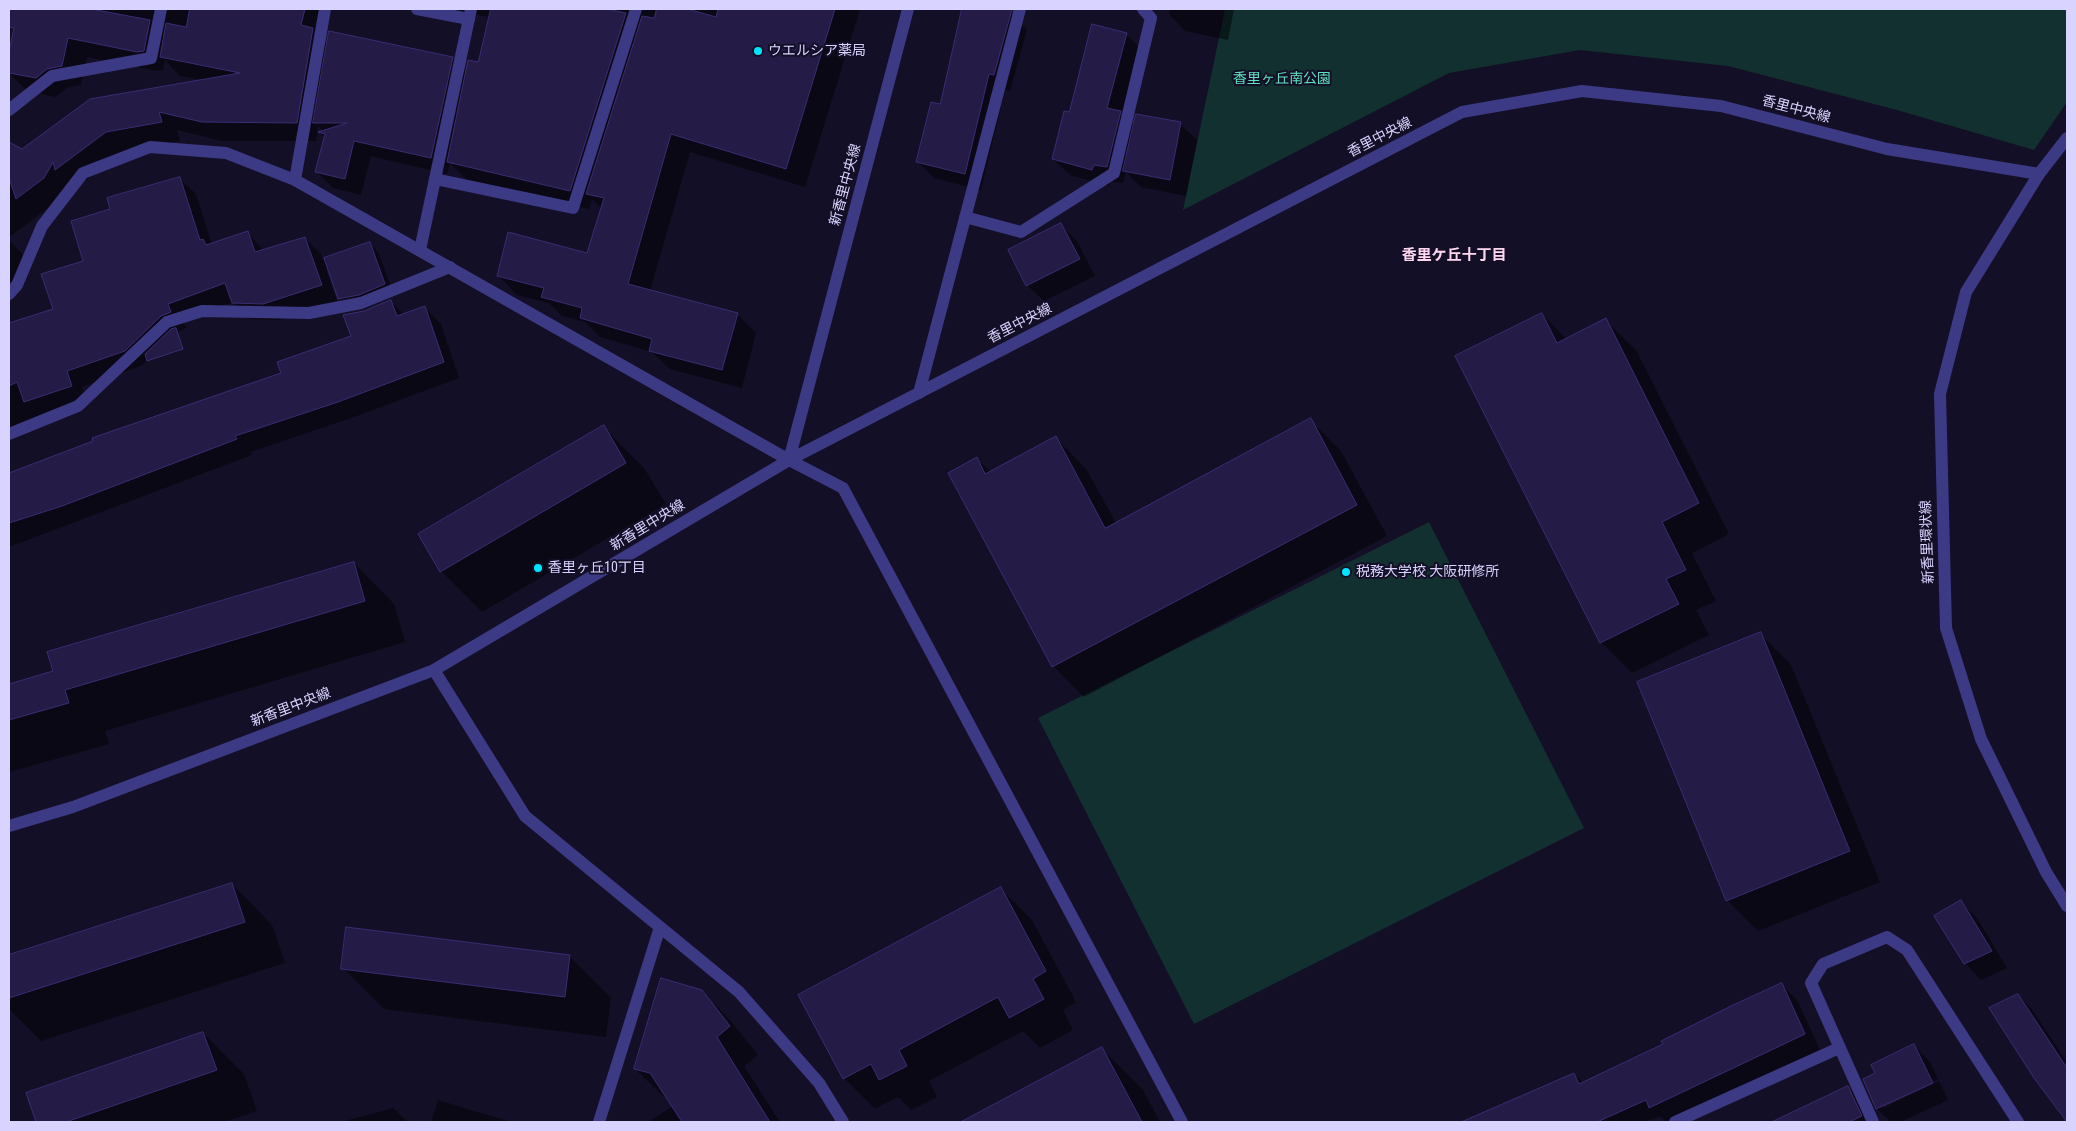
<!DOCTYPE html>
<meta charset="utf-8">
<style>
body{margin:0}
#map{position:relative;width:2076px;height:1131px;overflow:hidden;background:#130f26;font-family:"Roboto Condensed",sans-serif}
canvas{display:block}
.frame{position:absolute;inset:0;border:10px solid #d9d4ff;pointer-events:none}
</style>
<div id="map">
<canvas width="2076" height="1131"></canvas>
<div class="frame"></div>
</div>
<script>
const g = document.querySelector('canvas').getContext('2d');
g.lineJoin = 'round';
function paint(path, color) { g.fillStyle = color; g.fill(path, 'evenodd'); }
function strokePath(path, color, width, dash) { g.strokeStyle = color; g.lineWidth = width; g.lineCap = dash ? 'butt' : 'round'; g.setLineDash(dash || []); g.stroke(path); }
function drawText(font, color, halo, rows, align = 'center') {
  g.font = font + ' "Roboto Condensed","Noto Sans JP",sans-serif'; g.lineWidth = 4; g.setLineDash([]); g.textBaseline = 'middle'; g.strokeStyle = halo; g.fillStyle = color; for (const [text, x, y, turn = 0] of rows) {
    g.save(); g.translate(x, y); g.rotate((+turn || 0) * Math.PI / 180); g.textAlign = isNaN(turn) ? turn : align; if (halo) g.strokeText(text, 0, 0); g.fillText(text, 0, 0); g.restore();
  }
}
paint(new Path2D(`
 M 1225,9 L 2067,9 L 2067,102 L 2034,150 L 1897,110 L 1728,66 L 1580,50 L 1449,73 L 1183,210 Z
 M 1429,522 L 1584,828 L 1194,1024 L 1038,718 Z`), '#12302f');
paint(new Path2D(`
 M 23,9 L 328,9 L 322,38 L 328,44 L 452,58 L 467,73 L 479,64 L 489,17 L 445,9 L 860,9 L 805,187 L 690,152 L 650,291 L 737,314 L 756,333 L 742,388 L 670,369 L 652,352 L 600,337 L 585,322 L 562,316 L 549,303 L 517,295 L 498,275 L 588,255 L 602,209 L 592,199 L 589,209 L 468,181 L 450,163 L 447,174 L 371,156 L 361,195 L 333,188 L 317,172 L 325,138 L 320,133 L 324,132 L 318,126 L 316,141 L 222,141 L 177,130 L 180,141 L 125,151 L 9,237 L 9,143 L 22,151 L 203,80 L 180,76 L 165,60 L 163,70 L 157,71 L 87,57 L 81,85 L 67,88 L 56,97 L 27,91 L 9,73 Z
 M 963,9 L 993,9 L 1010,13 L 1027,30 L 1010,91 L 1005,90 L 981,190 L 934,178 L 918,162 L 941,106 Z
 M 1170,9 L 1234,9 L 1228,40 L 1185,31 L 1169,14 Z
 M 1126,34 L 1142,51 L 1125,117 L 1135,127 L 1180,124 L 1197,140 L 1186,196 L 1141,187 L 1126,172 L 1123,183 L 1110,181 L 1109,186 L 1070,175 L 1053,159 L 1070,114 Z
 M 179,178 L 196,194 L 212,245 L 247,232 L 264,251 L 305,238 L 321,254 L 323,260 L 370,244 L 378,252 L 393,292 L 347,307 L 339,298 L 328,268 L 326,269 L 337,301 L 280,320 L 250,319 L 233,302 L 183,320 L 186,328 L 178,332 L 141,366 L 82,387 L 87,402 L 9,428 L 9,324 L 54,310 L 85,262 L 112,210 Z
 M 1061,225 L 1077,241 L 1095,276 L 1044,301 L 1027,285 Z
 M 9,240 L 24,256 L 9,290 Z
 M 391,301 L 404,315 L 425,308 L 441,324 L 459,378 L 354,417 L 251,452 L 252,455 L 9,547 L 9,475 L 282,373 L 352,337 L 364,312 Z
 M 1542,314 L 1566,339 L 1605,320 L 1636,350 L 1729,534 L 1692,553 L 1716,601 L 1696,610 L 1709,635 L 1632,673 L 1601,642 L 1457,356 Z
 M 1310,420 L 1341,451 L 1387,536 L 1084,697 L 1053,666 L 949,474 L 977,459 L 991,472 L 1056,438 L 1086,469 L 1116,523 Z
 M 603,427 L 644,468 L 666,504 L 482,612 L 441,571 L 420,535 Z
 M 354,563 L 394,604 L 405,642 L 105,731 L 109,744 L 9,772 L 9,685 L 55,672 Z
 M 1760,634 L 1791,665 L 1880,882 L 1758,931 L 1727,900 Z
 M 232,884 L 272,925 L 285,963 L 41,1041 L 9,1009 L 9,956 Z
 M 1001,889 L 1032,920 L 1076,1002 L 1063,1010 L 1073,1030 L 1040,1048 L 1023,1031 L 929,1081 L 937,1097 L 911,1110 L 898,1097 L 875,1109 L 844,1078 Z
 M 1961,902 L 1977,918 L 2007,968 L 1981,980 L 1965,963 Z
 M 570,957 L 611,998 L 606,1037 L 384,1009 L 343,968 Z
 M 1782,985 L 1797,1000 L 1820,1050 L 1666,1122 L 1660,1116 L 1645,1122 L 1465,1122 L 1464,1120 L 1574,1074 L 1583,1083 Z
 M 701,991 L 730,1020 L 758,1055 L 744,1066 L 780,1122 L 648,1122 L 673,1106 L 667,1098 L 664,1097 L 635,1069 Z
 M 2018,995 L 2031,1008 L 2067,1062 L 2067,1122 L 2035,1078 Z
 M 203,1033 L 244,1074 L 257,1111 L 225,1122 L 37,1122 L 27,1094 Z
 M 1914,1045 L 1930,1062 L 1948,1100 L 1900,1122 L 1891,1122 L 1877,1109 L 1864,1080 L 1877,1074 ZM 1938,1079 L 1939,1081 L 1883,1108 L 1883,1105 Z
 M 1102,1049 L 1143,1090 L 1160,1122 L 964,1122 Z
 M 1848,1088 L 1864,1104 L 1872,1122 L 1791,1122 L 1788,1116 Z
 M 438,1100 L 511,1122 L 431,1122 Z
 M 393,1108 L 408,1122 L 341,1122 Z`), '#0007');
const building = new Path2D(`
 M 9,9 L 91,9 L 150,20 L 144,51 L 137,52 L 68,38 L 62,66 L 47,69 L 36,78 L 9,73 L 9,52 L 14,28 L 9,27 Z
 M 190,9 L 305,9 L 301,25 L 313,28 L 297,123 L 202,122 L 159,112 L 162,122 L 106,132 L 55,170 L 53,162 L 44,178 L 16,199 L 9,178 L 9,142 L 22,149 L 90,99 L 240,73 L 160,57 L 166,23 L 186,27 Z
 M 491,9 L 607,9 L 626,13 L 570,191 L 447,162 L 468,60 L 478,62 Z
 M 657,9 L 688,9 L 716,17 L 718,9 L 835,9 L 786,169 L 671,134 L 628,284 L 738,313 L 722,370 L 649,351 L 652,339 L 580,318 L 582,308 L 541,297 L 544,288 L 497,276 L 508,232 L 587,253 L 604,198 L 586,194 L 642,16 L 654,18 Z
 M 962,9 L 1012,9 L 994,75 L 989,74 L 965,174 L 916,162 L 931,102 L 940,104 Z
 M 1092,24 L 1127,33 L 1107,108 L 1121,111 L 1107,167 L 1094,165 L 1092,170 L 1052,159 L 1064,111 L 1069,112 Z
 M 329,31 L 453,57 L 431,158 L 354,141 L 345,179 L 315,172 L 325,134 L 318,132 L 347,123 L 313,123 Z
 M 1136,114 L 1181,122 L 1170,180 L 1123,171 Z
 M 180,177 L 200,240 L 203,239 L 206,245 L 248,231 L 255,252 L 305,237 L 322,285 L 263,304 L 232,303 L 225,283 L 168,304 L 171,312 L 161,316 L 125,351 L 67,371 L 72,386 L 24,402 L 17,382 L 9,386 L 9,323 L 53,309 L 41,274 L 83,261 L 71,221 L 110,209 L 107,198 Z
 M 1061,223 L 1080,259 L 1026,286 L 1008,250 Z
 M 370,242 L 385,284 L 359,295 L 338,299 L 324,258 Z
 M 391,300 L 397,316 L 425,306 L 444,362 L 338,402 L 235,436 L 237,439 L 62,506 L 9,523 L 9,473 L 93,441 L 92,438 L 281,373 L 277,362 L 351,336 L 343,315 L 364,311 Z
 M 1542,313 L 1557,343 L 1606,318 L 1699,503 L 1662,522 L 1686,570 L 1666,579 L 1679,604 L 1600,643 L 1455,356 Z
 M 176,328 L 183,349 L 147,361 L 145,354 L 171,329 Z
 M 1311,418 L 1357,505 L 1052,667 L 948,473 L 977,457 L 985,474 L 1056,436 L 1105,528 Z
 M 604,425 L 626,463 L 440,572 L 418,534 Z
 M 354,562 L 365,601 L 65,690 L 69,703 L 9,720 L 9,684 L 53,671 L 47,652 Z
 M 1761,632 L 1850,851 L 1726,901 L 1637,682 Z
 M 232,883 L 245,922 L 9,998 L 9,955 Z
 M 1001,887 L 1046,971 L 1033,979 L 1044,999 L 1009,1018 L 998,997 L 899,1050 L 907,1066 L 879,1080 L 871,1064 L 843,1079 L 798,995 Z
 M 1961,900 L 1992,951 L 1964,964 L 1934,916 Z
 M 346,927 L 570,955 L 565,997 L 341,969 Z
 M 661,978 L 702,990 L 730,1026 L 717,1037 L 770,1122 L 682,1122 L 650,1073 L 634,1069 Z
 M 1782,983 L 1805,1034 L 1649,1108 L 1646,1100 L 1597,1122 L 1461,1122 L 1574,1073 L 1579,1084 L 1663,1044 L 1661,1041 L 1729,1007 Z
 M 2018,994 L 2067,1068 L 2067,1122 L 2034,1078 L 1989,1008 Z
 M 203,1032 L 217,1070 L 66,1122 L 36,1122 L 26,1093 Z
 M 1914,1044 L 1933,1083 L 1876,1109 L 1863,1079 L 1875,1073 L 1871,1065 Z
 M 1102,1047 L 1142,1122 L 961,1122 Z
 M 1848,1086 L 1862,1116 L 1849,1122 L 1772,1122 Z`);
paint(building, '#241b47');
strokePath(building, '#3b2d73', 1);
strokePath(new Path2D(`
 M 417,9 L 469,19
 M 965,217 L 1021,232 L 1114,173 L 1151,18 L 1143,9
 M 919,393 L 1020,9
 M 9,434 L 78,406 L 167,322 L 202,311 L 309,313 L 361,303 L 450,267`), '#3d3a85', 12);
strokePath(new Path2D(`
 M 9,110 L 52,76 L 151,58 L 161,9
 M 2039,174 L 2067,138
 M 435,179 L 573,208 L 636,9
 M 295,180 L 325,9
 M 420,250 L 471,9
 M 9,294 L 17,285 L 42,226 L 83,173 L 150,147 L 226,153 L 295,180 L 789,460 L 843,488 L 1182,1122
 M 434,670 L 525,816 L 739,992 L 819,1083 L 843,1122
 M 599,1122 L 660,927
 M 1675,1122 L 1839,1048
 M 1873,1122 L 1811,983 L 1823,964 L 1887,937 L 1907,950 L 2018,1122`), '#3d3a85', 12);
strokePath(new Path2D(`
 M 789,460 L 908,9
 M 9,826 L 73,807 L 434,670 L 789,460 L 1462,112 L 1582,91 L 1721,106 L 1887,149 L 2039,174 L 1966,292 L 1940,394 L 1946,628 L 1981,739 L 2046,872 L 2067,906`), '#3d3a85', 12);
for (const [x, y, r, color] of [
 [758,51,5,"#00e5ff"],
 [538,568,5,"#00e5ff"],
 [1346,572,5,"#00e5ff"]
]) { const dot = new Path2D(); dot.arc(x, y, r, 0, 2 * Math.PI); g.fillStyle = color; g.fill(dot); strokePath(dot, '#130f26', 2); }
drawText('14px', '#d9d4ff', '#130f26', [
 ["ウエルシア薬局",768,51],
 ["香里ヶ丘10丁目",548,568],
 ["税務大学校 大阪研修所",1356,572]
], 'left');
drawText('14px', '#5fe0c0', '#130f26', [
 ["香里ヶ丘南公園",1282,79]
]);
drawText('14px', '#d9d4ff', '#130f26', [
 ["香里中央線",1796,110,15],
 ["香里中央線",1380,138,-27],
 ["新香里中央線",846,185,-75],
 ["香里中央線",1020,324,-27],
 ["新香里中央線",648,526,-31],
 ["新香里環状線",1928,542,-92],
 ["新香里中央線",291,708,-21]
]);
drawText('bold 15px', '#ffd6f0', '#130f26', [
 ["香里ケ丘十丁目",1454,256]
]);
</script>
